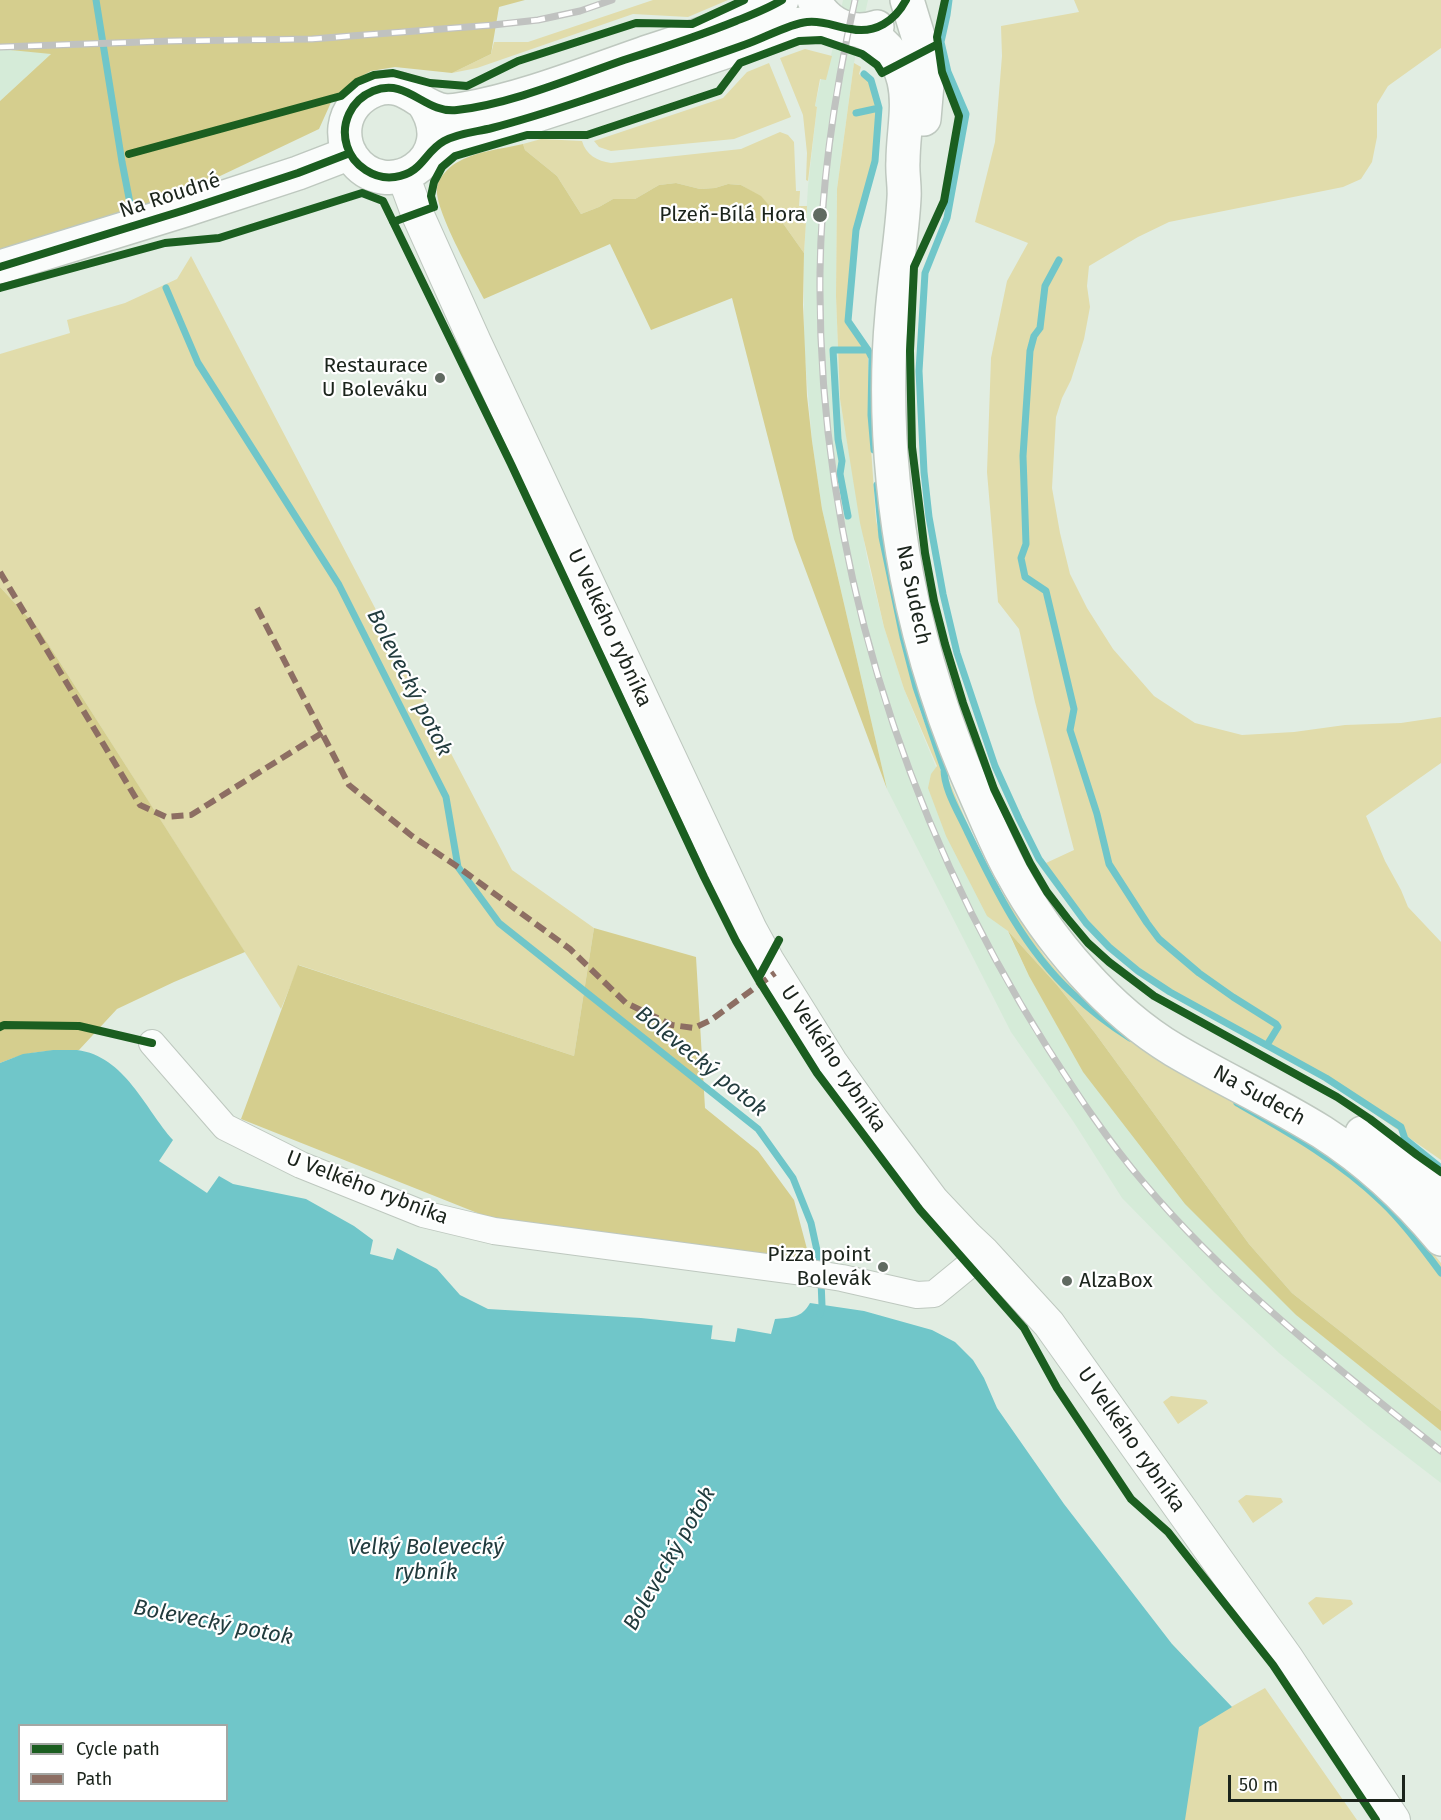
<!DOCTYPE html>
<meta charset="utf-8">
<style>
body{margin:0}
#map{position:relative;width:1441px;height:1820px;overflow:hidden;background:#e1ede2;font-family:"Fira Sans",sans-serif}
canvas{display:block}
.legend{position:absolute;left:18px;top:1724px;width:210px;height:78px;box-sizing:border-box;background:#fff;border:2px solid #a4a7a4;margin:0;padding:8px 10px;list-style:none;font-size:18px;color:#1b241c}
.legend li{display:flex;align-items:center;gap:12px;height:30px}
.legend b{width:30px;border:2px solid #a4a7a4}
.scale{position:absolute;left:1228px;top:1775px;width:177px;height:27px;box-sizing:border-box;border:3px solid #1b241c;border-top:0;padding-left:8px;font-size:18px;line-height:21px;white-space:nowrap;color:#1b241c;-webkit-text-stroke:4px #fff;paint-order:stroke}
</style>
<div id="map">
<canvas width="1441" height="1820"></canvas>
<ul class="legend">
<li><b style="height:8px;background:#1b5e20"></b>Cycle path</li>
<li><b style="height:8px;background:#8d6e63"></b>Path</li>
</ul>
<div class="scale">50 m</div>
</div>
<script>
const g = document.querySelector('canvas').getContext('2d');
g.lineJoin = 'round';
function paint(path, color) { g.fillStyle = color; g.fill(path, 'evenodd'); }
function strokePath(path, color, width, dash) { g.strokeStyle = color; g.lineWidth = width; g.lineCap = dash ? 'butt' : 'round'; g.setLineDash(dash || []); g.stroke(path); }
function drawText(font, color, halo, rows, align = 'center') {
  g.font = font + ' "Fira Sans",sans-serif'; g.lineWidth = 4.5; g.setLineDash([]); g.textBaseline = 'middle'; g.strokeStyle = halo; g.fillStyle = color; for (const [text, x, y, turn = 0] of rows) {
    g.save(); g.translate(x, y); g.rotate((+turn || 0) * Math.PI / 180); g.textAlign = isNaN(turn) ? turn : align; if (halo) g.strokeText(text, 0, 0); g.fillText(text, 0, 0); g.restore();
  }
}
paint(new Path2D(`
 M 843,0 L 868,0 L 854,63 L 837,189 L 836,296 L 840,399 L 867,558 L 884,627 L 904,689 L 977,867 L 1029,976 L 1083,1072 L 1296,1315 L 1441,1431 L 1441,1483 L 1371,1429 L 1279,1353 L 1214,1292 L 1122,1198 L 1073,1121 L 1011,1032 L 887,789 L 822,509 L 812,441 L 804,347 L 804,253 L 808,186 L 817,107 L 815,106 L 821,79 L 826,79 Z
 M 0,49 L 52,53 L 0,101 Z`), '#d5ebd8');
paint(new Path2D(`
 M 653,0 L 728,0 L 688,17 L 633,14 L 477,68 L 452,73 L 491,54 L 494,42 L 528,42 Z
 M 1074,0 L 1441,0 L 1441,48 L 1388,86 L 1377,104 L 1377,137 L 1372,162 L 1361,179 L 1343,187 L 1169,222 L 1138,237 L 1089,266 L 1087,286 L 1090,307 L 1084,339 L 1071,380 L 1062,398 L 1056,417 L 1052,488 L 1060,533 L 1070,574 L 1087,608 L 1113,649 L 1154,696 L 1195,723 L 1242,735 L 1294,732 L 1345,725 L 1401,723 L 1441,717 L 1441,763 L 1366,816 L 1385,861 L 1401,890 L 1408,907 L 1441,942 L 1441,1160 L 1326,1080 L 1176,995 L 1106,946 L 1068,903 L 1046,863 L 1074,850 L 1035,702 L 1019,629 L 998,602 L 987,472 L 991,358 L 1007,281 L 1028,243 L 975,222 L 995,142 L 1002,56 L 1001,26 L 1079,12 Z
 M 805,49 L 832,56 L 826,80 L 820,79 L 815,106 L 817,107 L 808,181 L 806,180 L 807,153 L 803,115 L 780,58 Z
 M 769,63 L 791,117 L 734,139 L 611,151 L 599,147 L 594,141 L 723,98 L 747,72 Z
 M 854,63 L 861,67 L 859,74 L 869,82 L 872,89 L 876,107 L 876,122 L 872,162 L 854,229 L 846,320 L 868,356 L 870,434 L 876,520 L 901,642 L 920,710 L 940,765 L 940,770 L 947,776 L 975,842 L 1001,891 L 1045,957 L 1068,983 L 1108,1019 L 1335,1156 L 1410,1225 L 1441,1263 L 1441,1411 L 1292,1293 L 1249,1244 L 1095,1033 L 1057,985 L 1008,931 L 987,916 L 946,836 L 928,788 L 931,774 L 937,766 L 904,689 L 884,627 L 860,523 L 840,399 L 836,296 L 837,189 Z
 M 780,132 L 788,135 L 794,142 L 796,191 L 800,191 L 799,206 L 807,206 L 804,253 L 775,212 L 761,197 L 741,185 L 728,184 L 715,188 L 700,189 L 676,183 L 659,185 L 635,199 L 613,199 L 599,207 L 581,214 L 557,176 L 525,150 L 523,144 L 541,139 L 582,141 C 586,155 597,161 611,163 L 741,149 Z
 M 191,256 L 512,870 L 594,928 L 574,1056 L 299,965 L 281,1009 L 38,628 L 0,587 L 0,354 L 70,333 L 67,320 L 125,303 L 177,279 Z
 M 1171,1396 L 1206,1400 L 1208,1403 L 1178,1424 L 1163,1402 Z
 M 1246,1495 L 1281,1498 L 1283,1502 L 1253,1523 L 1238,1501 Z
 M 1316,1597 L 1351,1600 L 1353,1604 L 1323,1625 L 1308,1603 Z
 M 1172,1644 L 1231,1707 L 1265,1688 L 1357,1820 L 1073,1820 Z`), '#e1dcab');
paint(new Path2D(`
 M 0,0 L 525,0 L 499,7 L 491,54 L 452,73 L 395,67 L 371,71 L 355,80 L 333,98 L 319,129 L 157,206 L 0,249 L 0,101 L 51,54 L 0,49 Z
 M 523,144 L 525,150 L 557,176 L 581,214 L 599,207 L 613,199 L 635,199 L 659,185 L 676,183 L 700,189 L 715,188 L 728,184 L 741,185 L 761,196 L 775,212 L 804,253 L 803,305 L 807,396 L 812,441 L 822,509 L 887,789 L 794,539 L 732,298 L 651,330 L 610,244 L 484,299 C 473,277 434,209 437,188 C 438,178 448,168 456,163 C 475,151 502,149 523,144 Z
 M 0,587 L 38,628 L 245,952 L 174,982 L 117,1009 L 79,1050 C 48,1050 29,1051 0,1063 Z
 M 594,928 L 696,957 L 705,1108 L 758,1151 L 794,1200 L 811,1264 L 490,1218 L 241,1119 L 298,965 L 574,1056 Z
 M 1008,931 L 1057,985 L 1095,1033 L 1249,1244 L 1292,1293 L 1441,1411 L 1441,1431 L 1296,1315 L 1185,1204 L 1083,1072 L 1029,976 Z`), '#d5ce8e');
paint(new Path2D(`
 M 53,1050 C 61,1050 69,1050 77,1050 C 125,1056 145,1109 173,1140 L 159,1161 L 207,1193 L 219,1176 L 233,1184 L 306,1199 L 354,1226 L 373,1240 L 370,1254 L 393,1260 L 397,1248 L 437,1269 L 460,1295 L 488,1309 L 641,1318 L 737,1328 L 771,1334 L 775,1319 C 791,1317 801,1319 810,1303 L 864,1311 L 932,1330 L 955,1342 L 973,1360 L 984,1378 L 997,1408 L 1064,1504 L 1172,1644 L 1232,1707 L 1199,1727 L 1185,1820 L 0,1820 L 0,1063 L 23,1054 ZM 20,1726 L 226,1726 L 226,1800 L 20,1800 Z`), '#70c6c9');
paint(new Path2D(`
 M 713,1323 L 738,1325 L 735,1342 L 711,1339 Z`), '#e1ede2');
strokePath(new Path2D(`
 M 96,0 L 122,162 L 130,203
 M 949,0 L 947,15 L 941,42 L 948,72 L 966,114 L 947,218 L 925,273 L 919,371 L 924,472 L 929,517 L 943,594 L 957,653 L 995,766 L 1019,819 L 1039,859 L 1086,923 L 1109,947 L 1138,971 L 1170,992 L 1326,1078 L 1401,1127 L 1405,1139 L 1441,1168
 M 864,74 L 871,80 L 879,108 L 875,161 L 856,230 L 848,321 L 868,350 L 872,358 L 871,415 L 874,450
 M 856,113 L 879,108
 M 1059,260 L 1045,286 L 1040,328 L 1034,336 L 1030,351 L 1023,456 L 1026,544 L 1021,558 L 1025,577 L 1046,591 L 1074,709 L 1070,730 L 1097,814 L 1109,864 L 1147,923 L 1159,939 L 1199,973 L 1233,997 L 1276,1024 L 1278,1027 L 1267,1045
 M 166,288 L 198,363 L 339,585 L 446,797 L 458,867 L 499,923 L 758,1129 L 793,1178 L 811,1223 L 821,1269
 M 877,485 L 882,537 L 903,637 L 916,687 L 944,769 C 944,790 959,813 968,833 C 995,889 1025,950 1072,993 C 1090,1010 1109,1025 1130,1038
 M 848,516 L 840,474 L 842,461 L 838,439 L 833,350 L 868,350
 M 1237,1103 C 1288,1132 1340,1161 1382,1202 C 1402,1221 1425,1251 1441,1273
 M 820,1314 L 822,1306 L 821,1280`), '#70c6c9', 7);
const minor = new Path2D(`
 M 152,1043 L 225,1127 L 301,1165 L 423,1214 L 494,1231 L 811,1273 L 842,1278 L 917,1295 L 934,1294 L 984,1253`);
const tertiary = new Path2D(`
 M 403,175 L 417,213 L 475,342 L 751,930 L 768,961 L 831,1062 L 873,1121 L 933,1201 L 967,1237 L 984,1253 L 1049,1324 L 1287,1658 L 1394,1820`);
const secondary = new Path2D(`
 M 422,101 C 464,159 385,206 352,157 C 346,148 344,137 345,127 C 347,110 359,96 375,90 C 406,79 419,108 446,111 C 452,111 459,110 464,109 C 525,98 584,74 642,54 C 675,43 708,33 741,19 C 755,14 769,8 782,0
 M 430,153 L 441,143 L 454,136 L 531,117 L 577,102 L 760,40 L 794,25 L 816,22 L 840,26
 M 0,267 L 185,210 L 298,173 L 350,153`);
const primary = new Path2D(`
 M 814,0 C 827,24 851,36 877,27
 M 907,0 L 926,62 L 927,84 L 924,119
 M 857,30 C 882,37 898,56 904,81 C 910,107 903,134 903,161 C 902,173 905,186 904,198 C 902,237 895,275 892,314 C 884,401 891,492 907,577 C 922,654 946,729 978,800 C 989,825 999,850 1012,873 C 1048,940 1109,1011 1174,1050 C 1223,1079 1274,1102 1322,1132 C 1367,1161 1407,1198 1441,1239
 M 1362,1133 L 1405,1166 L 1441,1199`);
strokePath(minor, '#bec8bf', 28);
strokePath(tertiary, '#bec8bf', 34);
strokePath(secondary, '#bec8bf', 36);
strokePath(primary, '#bec8bf', 36);
strokePath(minor, '#fafcfb', 26);
strokePath(tertiary, '#fafcfb', 32);
strokePath(secondary, '#fafcfb', 33);
strokePath(primary, '#fafcfb', 33);
const rail = new Path2D(`
 M 855,0 C 835,90 821,181 820,273 C 817,545 902,818 1047,1047 C 1077,1094 1108,1141 1144,1183 C 1231,1286 1336,1367 1441,1451
 M 0,47 L 170,41 L 312,39 L 493,25 L 538,20 L 580,11 L 612,0`);
strokePath(rail, '#c0c2c0', 7);
strokePath(rail, '#fff', 4.5, [14]);
strokePath(new Path2D(`
 M 0,572 L 140,805 L 166,817 L 191,815 L 322,733
 M 257,608 L 349,785 L 412,836 L 458,867 L 570,949 L 626,1003 L 672,1025 L 694,1028 L 711,1020 L 775,973`), '#8d6e63', 6, [12, 6]);
strokePath(new Path2D(`
 M 782,0 C 767,9 751,15 736,21 C 699,36 662,48 624,60 C 572,78 511,104 457,110 C 424,114 408,77 373,91 C 351,100 340,124 347,146 C 353,166 375,180 395,177 C 423,173 424,152 444,141 C 458,133 476,132 492,128 C 523,120 554,110 584,100 C 637,82 691,64 744,45 C 763,39 788,24 807,22 C 823,20 836,27 851,29 C 875,34 895,21 906,0
 M 945,0 L 937,37 L 942,72 L 959,116 L 944,201 L 914,267 L 910,351 L 912,447 L 925,553 L 934,601 L 945,644 L 963,703 L 994,789 L 1030,863 L 1047,892 L 1067,918 L 1088,943 L 1109,962 L 1154,996 L 1337,1097 L 1370,1119 L 1417,1155 L 1441,1172
 M 129,154 L 341,96 L 357,82 L 374,75 L 393,73 L 430,83 L 467,86 L 518,61 L 636,23 L 692,24 L 744,0
 M 393,222 L 434,207 L 431,196 L 434,182 L 442,167 L 455,156 L 527,135 L 587,135 L 719,91 L 740,63 L 799,41 L 821,40 L 862,54 L 877,65 L 882,73 L 938,44
 M 0,267 L 185,210 L 298,173 L 350,153
 M 0,288 L 165,243 L 219,238 L 362,193 L 383,201 L 511,464 L 704,877 L 736,941 L 758,979
 M 779,940 L 758,979 L 817,1073 L 920,1210 L 1024,1328 L 1057,1388 L 1131,1499 L 1168,1532 L 1273,1665 L 1376,1820
 M 0,1027 L 4,1025 L 79,1026 L 152,1043`), '#1b5e20', 8);
for (const [x, y, r, color] of [
 [820,215,8,"#606a61"],
 [440,378,6,"#606a61"],
 [883,1267,6,"#606a61"],
 [1067,1281,6,"#606a61"]
]) { const dot = new Path2D(); dot.arc(x, y, r, 0, 2 * Math.PI); g.fillStyle = color; g.fill(dot); strokePath(dot, '#fff', 2); }
drawText('21px', '#1b241c', '#fff', [
 ["Na Roudné",170,196,-18],
 ["Na Sudech",913,595,78],
 ["U Velkého rybníka",609,628,65],
 ["U Velkého rybníka",833,1059,56],
 ["Na Sudech",1259,1096,29],
 ["U Velkého rybníka",367,1188,21],
 ["U Velkého rybníka",1131,1440,55]
]);
drawText('21px', '#1b241c', '#fff', [
 ["Plzeň-Bílá Hora",806,215],
 ["Restaurace",428,366],
 ["U Boleváku",428,390],
 ["Pizza point",871,1255],
 ["Bolevák",871,1279],
 ["AlzaBox",1079,1281,"left"]
], 'right');
drawText('italic 22px', '#223c3e', '#fff', [
 ["Bolevecký potok",409,683,63],
 ["Bolevecký potok",701,1062,39],
 ["Velký Bolevecký",426,1548],
 ["rybník",426,1573],
 ["Bolevecký potok",670,1559,-60],
 ["Bolevecký potok",213,1623,11]
]);
</script>
